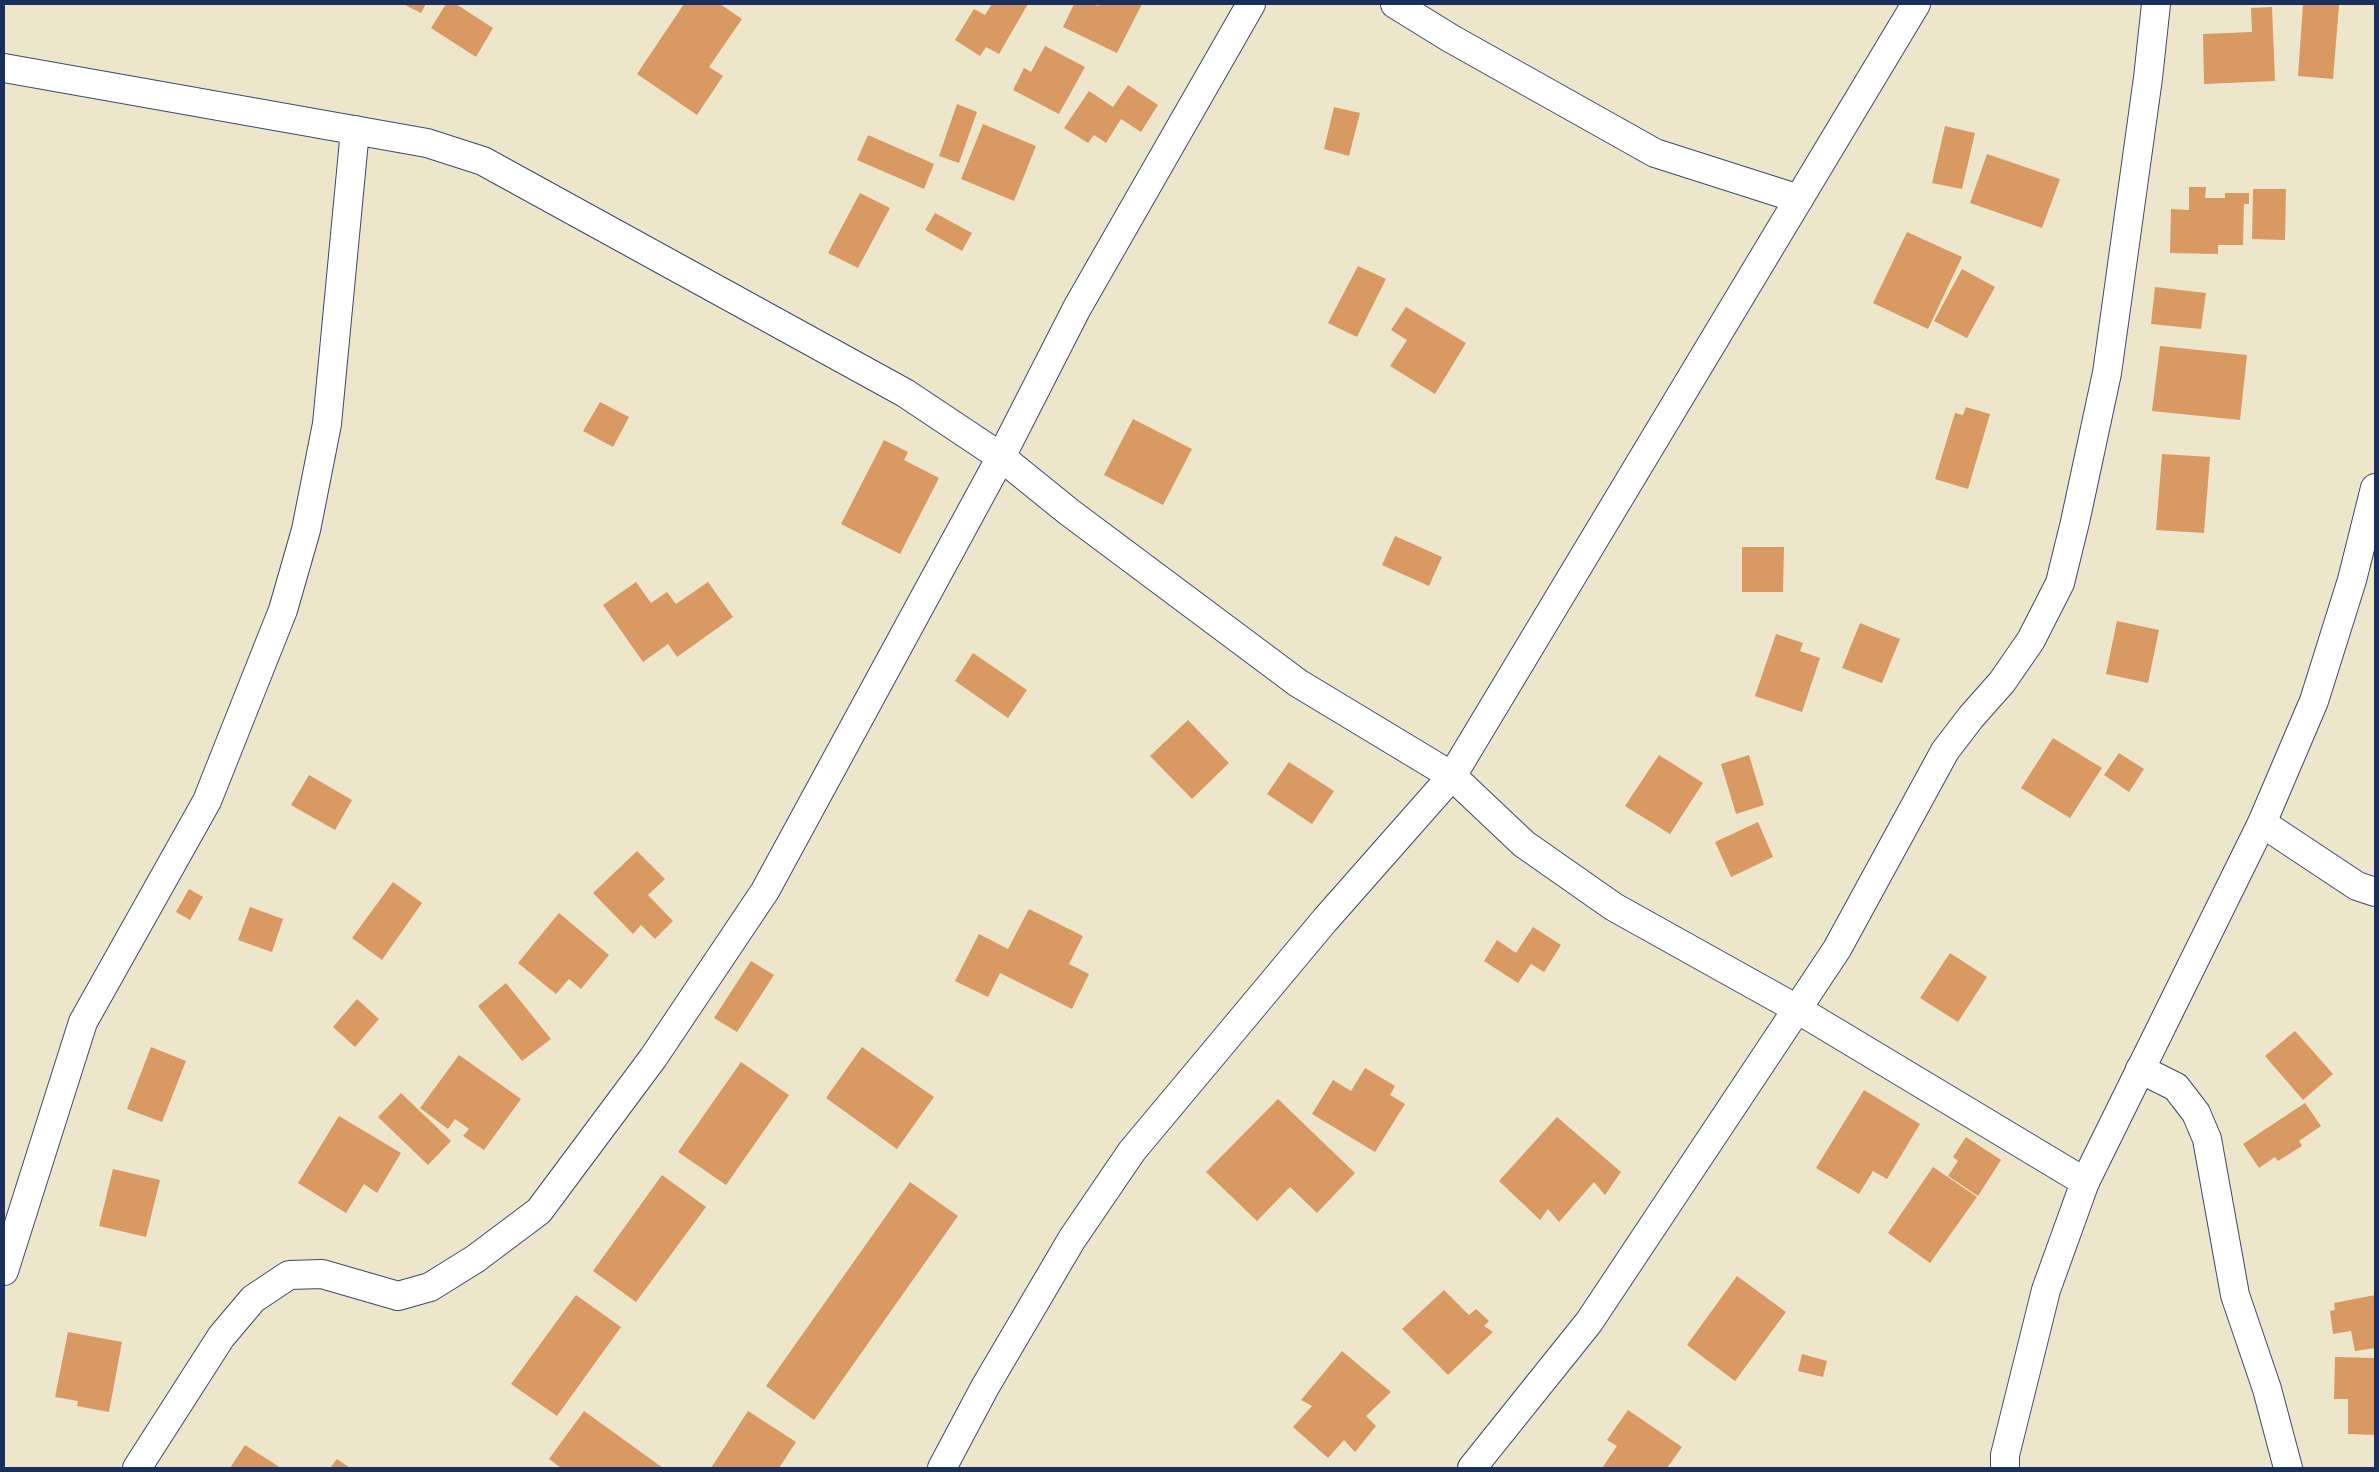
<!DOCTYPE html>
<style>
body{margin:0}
#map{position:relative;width:2379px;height:1472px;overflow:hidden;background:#eee6cb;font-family:"Balsamiq Sans",sans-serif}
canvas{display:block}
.frame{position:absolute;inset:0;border:5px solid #1b2f5e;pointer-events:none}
</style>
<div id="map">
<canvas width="2379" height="1472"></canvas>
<div class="frame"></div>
</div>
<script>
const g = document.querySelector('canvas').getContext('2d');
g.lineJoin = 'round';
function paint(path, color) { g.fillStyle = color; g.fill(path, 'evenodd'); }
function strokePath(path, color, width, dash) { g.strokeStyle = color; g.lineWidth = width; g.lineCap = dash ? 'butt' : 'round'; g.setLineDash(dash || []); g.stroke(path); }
paint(new Path2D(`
 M 403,4 L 426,4 L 421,13 Z
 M 446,4 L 456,4 L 493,28 L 476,57 L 431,28 Z
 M 684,4 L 720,4 L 742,19 L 709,67 L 723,76 L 697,115 L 637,74 Z
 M 992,4 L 1028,4 L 999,54 L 986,47 L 980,56 L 955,40 L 974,9 L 985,15 Z
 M 1074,4 L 1093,4 L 1098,6 L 1100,4 L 1142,4 L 1117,53 L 1063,27 Z
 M 2303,4 L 2339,5 L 2333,79 L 2298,76 Z
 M 2272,7 L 2275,81 L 2204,84 L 2203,34 L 2252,32 L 2251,8 Z
 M 1045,46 L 1085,67 L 1059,114 L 1013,90 L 1024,68 L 1031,72 Z
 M 1128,85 L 1158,105 L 1141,132 L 1121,119 L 1106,143 L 1094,135 L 1088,143 L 1064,128 L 1089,91 L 1113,107 Z
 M 957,104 L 977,112 L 959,163 L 939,156 Z
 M 1334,107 L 1360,113 L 1349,156 L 1324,149 Z
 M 983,124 L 1036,146 L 1014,201 L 961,179 Z
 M 1945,126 L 1975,133 L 1962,189 L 1932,183 Z
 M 868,135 L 934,164 L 924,189 L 857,160 Z
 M 1987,154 L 2060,179 L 2042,228 L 1970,203 Z
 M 2189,187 L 2206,187 L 2205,198 L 2225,198 L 2225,193 L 2249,193 L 2249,204 L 2244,204 L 2243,245 L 2218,245 L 2218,254 L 2170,253 L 2171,209 L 2189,210 Z
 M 2253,189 L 2286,189 L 2285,240 L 2252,239 Z
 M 860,193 L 890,208 L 858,268 L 828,253 Z
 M 935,213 L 972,233 L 962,251 L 925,230 Z
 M 1907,232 L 1962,257 L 1928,329 L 1873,303 Z
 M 1358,266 L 1386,279 L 1357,337 L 1328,323 Z
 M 1962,269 L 1995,287 L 1967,338 L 1934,321 Z
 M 2155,287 L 2206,293 L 2201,329 L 2151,324 Z
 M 1406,307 L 1466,343 L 1435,394 L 1390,366 L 1407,340 L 1391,330 Z
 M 2160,346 L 2247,355 L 2240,420 L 2152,411 Z
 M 600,402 L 629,417 L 613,447 L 583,431 Z
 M 1966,407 L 1990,414 L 1968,489 L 1935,479 L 1955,413 L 1963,415 Z
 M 1133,419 L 1192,449 L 1163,505 L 1104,475 Z
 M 884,440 L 908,452 L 904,460 L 939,478 L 900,554 L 841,524 Z
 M 2162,454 L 2210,457 L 2204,533 L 2156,530 Z
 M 1395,536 L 1442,557 L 1429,586 L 1382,565 Z
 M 1742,547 L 1784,547 L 1783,592 L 1742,592 Z
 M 636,582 L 651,603 L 667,592 L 676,604 L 708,582 L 733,617 L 677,657 L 668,644 L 643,662 L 603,605 Z
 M 2117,621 L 2159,630 L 2148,683 L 2106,674 Z
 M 1860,623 L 1900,639 L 1882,683 L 1842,668 Z
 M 1776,634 L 1803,643 L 1800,651 L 1820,658 L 1802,712 L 1755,696 Z
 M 973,653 L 1027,690 L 1008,718 L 955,681 Z
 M 1188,720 L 1229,763 L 1192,799 L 1150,756 Z
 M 2053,738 L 2102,768 L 2070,818 L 2021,788 Z
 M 2119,753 L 2144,769 L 2129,792 L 2104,775 Z
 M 1659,755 L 1703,783 L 1670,834 L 1625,806 Z
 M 1749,755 L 1764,805 L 1736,814 L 1721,764 Z
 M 1289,762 L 1334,791 L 1312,824 L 1267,794 Z
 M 309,775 L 352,800 L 335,830 L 291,805 Z
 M 1758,822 L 1773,857 L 1731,877 L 1715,842 Z
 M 637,851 L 665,879 L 648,895 L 673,921 L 655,939 L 641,925 L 633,934 L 593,893 Z
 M 393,882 L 422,903 L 382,960 L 352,938 Z
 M 189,889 L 203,897 L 190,920 L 176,912 Z
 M 250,907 L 283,919 L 272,952 L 238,940 Z
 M 1029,909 L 1083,936 L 1069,964 L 1089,974 L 1072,1009 L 1000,973 L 988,997 L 955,981 L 979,934 L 1008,949 Z
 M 559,913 L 609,955 L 581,989 L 569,979 L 556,994 L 518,963 Z
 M 1533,927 L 1561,945 L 1544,972 L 1531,964 L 1518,983 L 1484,961 L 1497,940 L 1516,953 Z
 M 1950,953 L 1987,977 L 1958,1022 L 1920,998 Z
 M 751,961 L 774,975 L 737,1032 L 714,1018 Z
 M 506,983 L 551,1039 L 522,1061 L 478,1006 Z
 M 357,999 L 379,1019 L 355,1047 L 333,1027 Z
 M 2295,1031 L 2333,1074 L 2303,1100 L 2265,1056 Z
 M 151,1047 L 186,1061 L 162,1122 L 127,1109 Z
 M 862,1047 L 934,1097 L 897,1149 L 826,1098 Z
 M 459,1055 L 521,1099 L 484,1150 L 463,1136 L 469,1129 L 455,1119 L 448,1129 L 420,1108 Z
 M 741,1062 L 789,1095 L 726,1185 L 678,1152 Z
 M 1365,1068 L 1395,1086 L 1390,1095 L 1405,1104 L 1375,1152 L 1312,1114 L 1333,1080 L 1351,1091 Z
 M 1864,1090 L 1920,1124 L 1887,1179 L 1873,1171 L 1859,1194 L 1816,1168 Z
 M 401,1093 L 451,1141 L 428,1165 L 378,1117 Z
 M 1278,1099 L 1355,1173 L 1317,1213 L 1290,1187 L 1257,1221 L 1206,1172 Z
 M 2305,1103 L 2321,1126 L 2299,1141 L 2302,1146 L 2278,1161 L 2275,1157 L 2259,1168 L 2243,1144 Z
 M 339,1116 L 401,1153 L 377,1193 L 364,1184 L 346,1213 L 298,1183 Z
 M 1557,1117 L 1621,1172 L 1605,1195 L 1594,1182 L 1559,1222 L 1548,1209 L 1540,1220 L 1499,1181 Z
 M 1966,1137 L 2001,1160 L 1978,1196 L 1948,1176 L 1958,1161 L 1953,1157 Z
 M 1933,1167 L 1977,1197 L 1930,1263 L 1888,1233 Z
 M 113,1169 L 160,1180 L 146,1237 L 99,1226 Z
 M 662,1175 L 706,1207 L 636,1302 L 593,1271 Z
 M 910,1182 L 958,1216 L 814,1420 L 766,1386 Z
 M 1737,1276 L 1786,1312 L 1735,1381 L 1687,1345 Z
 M 1444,1290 L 1469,1315 L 1476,1309 L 1489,1321 L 1484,1326 L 1493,1332 L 1448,1375 L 1402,1329 Z
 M 576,1295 L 621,1327 L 557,1416 L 511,1384 Z
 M 2375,1295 L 2375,1348 L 2355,1351 L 2351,1331 L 2333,1334 L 2330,1311 L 2335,1310 L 2334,1303 Z
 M 68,1332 L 122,1342 L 109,1412 L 77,1406 L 78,1401 L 55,1397 Z
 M 1342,1351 L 1391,1392 L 1366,1416 L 1376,1426 L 1355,1452 L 1344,1440 L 1328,1458 L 1293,1427 L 1312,1406 L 1301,1400 Z
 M 1802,1354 L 1827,1361 L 1823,1377 L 1798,1371 Z
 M 2335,1357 L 2375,1358 L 2375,1435 L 2348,1434 L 2348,1399 L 2334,1399 Z
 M 1628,1410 L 1682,1447 L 1667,1468 L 1602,1468 L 1617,1446 L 1607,1440 Z
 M 584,1411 L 663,1468 L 561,1468 L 549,1459 Z
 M 748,1411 L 796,1442 L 779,1468 L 711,1468 Z
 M 245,1445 L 281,1468 L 230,1468 Z
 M 337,1459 L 350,1468 L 330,1468 Z`), '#d99963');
const minor = new Path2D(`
 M 1395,4 L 1450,38 L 1655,153 L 1799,199
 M 4,68 L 427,143 L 483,161 L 905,393 L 1001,457 L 1069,512 L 1298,683 L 1452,776 L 1524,844 L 1614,907 L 1797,1009 L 2085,1182
 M 2262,823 L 2357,886 L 2375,892
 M 2140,1069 L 2176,1087 L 2196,1113 L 2207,1139 L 2235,1295 L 2267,1389 L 2288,1468
 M 4,1271 L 83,1022 L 207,801 L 283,610 L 306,530 L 327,424 L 355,130
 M 137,1468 L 221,1337 L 253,1299 L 289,1275 L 322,1274 L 398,1296 L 430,1287 L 475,1259 L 539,1211 L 653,1058 L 765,891 L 1001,457 L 1077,308 L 1251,4
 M 1472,1468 L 1589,1322 L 1837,949 L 1945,751 L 1971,717 L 2002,682 L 2031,640 L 2060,583 L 2075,522 L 2107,373 L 2148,78 L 2156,4`);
const tertiary = new Path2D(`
 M 942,1468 L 985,1387 L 1072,1239 L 1132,1151 L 1325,920 L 1452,776 L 1916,4
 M 2005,1468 L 2005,1455 L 2046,1290 L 2085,1182 L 2262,823 L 2314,701 L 2352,580 L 2375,488`);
strokePath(minor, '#3b4a6e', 30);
strokePath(tertiary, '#3b4a6e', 30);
strokePath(minor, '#fff', 28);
strokePath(tertiary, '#fff', 28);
</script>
